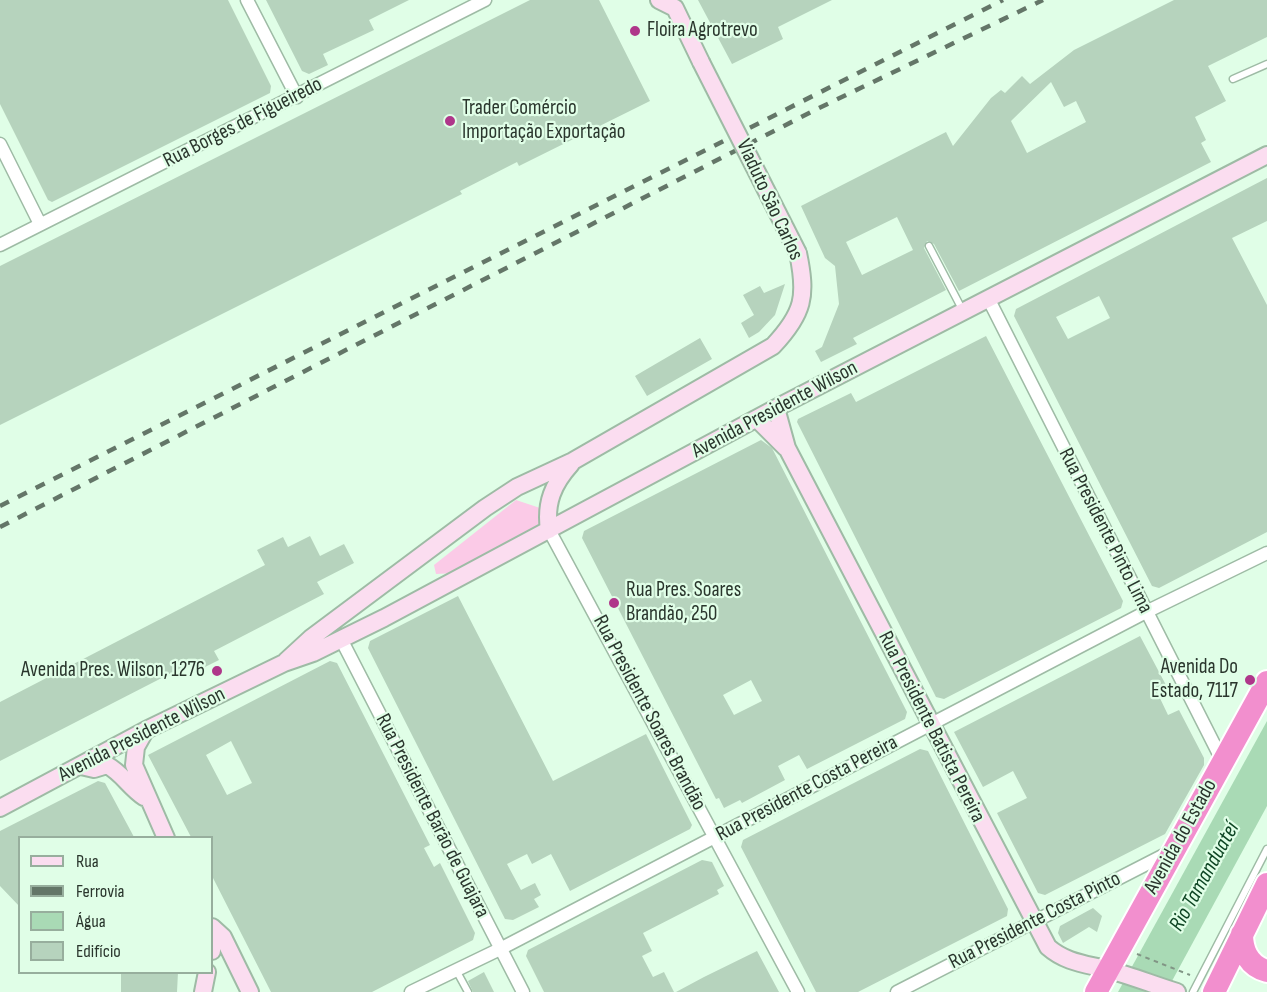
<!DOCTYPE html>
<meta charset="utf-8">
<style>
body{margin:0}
#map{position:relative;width:1267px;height:992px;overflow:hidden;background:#e0fee7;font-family:"Sofia Sans Condensed",sans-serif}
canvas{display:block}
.legend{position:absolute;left:18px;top:836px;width:195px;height:138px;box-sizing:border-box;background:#e0fee7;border:2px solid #97ae9d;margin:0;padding:8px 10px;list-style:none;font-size:18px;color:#2a362d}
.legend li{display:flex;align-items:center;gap:12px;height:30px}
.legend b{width:30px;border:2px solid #97ae9d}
</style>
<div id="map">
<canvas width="1267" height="992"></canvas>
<ul class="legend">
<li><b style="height:8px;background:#fbddf0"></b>Rua</li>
<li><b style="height:8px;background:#647668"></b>Ferrovia</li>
<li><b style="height:16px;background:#a9dab5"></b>Água</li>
<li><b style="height:16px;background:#b6d3bd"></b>Edifício</li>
</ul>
</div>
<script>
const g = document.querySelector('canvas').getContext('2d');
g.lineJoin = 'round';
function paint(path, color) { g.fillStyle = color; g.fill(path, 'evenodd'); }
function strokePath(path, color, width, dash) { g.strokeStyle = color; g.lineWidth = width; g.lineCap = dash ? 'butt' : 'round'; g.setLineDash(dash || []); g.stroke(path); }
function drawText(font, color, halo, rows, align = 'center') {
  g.font = font + ' "Sofia Sans Condensed",sans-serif'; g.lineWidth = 4.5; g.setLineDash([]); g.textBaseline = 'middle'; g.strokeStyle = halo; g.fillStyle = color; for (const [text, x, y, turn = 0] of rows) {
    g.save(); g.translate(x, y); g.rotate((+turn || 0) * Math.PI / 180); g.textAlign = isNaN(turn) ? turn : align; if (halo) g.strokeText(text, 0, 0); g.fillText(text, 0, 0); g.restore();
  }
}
paint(new Path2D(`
 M 516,500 L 543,509 L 541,527 L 456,573 L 436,574 L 434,565 Z`), '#fbcae7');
paint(new Path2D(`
 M 1267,721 L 1267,806 L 1166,992 L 1118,992 Z`), '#a9dab5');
paint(new Path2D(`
 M 0,0 L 228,0 L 271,86 L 270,93 L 52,202 L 48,200 L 0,104 Z
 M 266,0 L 409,0 L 369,20 L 374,30 L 323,54 L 328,65 L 309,74 L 302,71 Z
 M 530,0 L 599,0 L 650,101 L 519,166 L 517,162 L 460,191 L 462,194 L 0,425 L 0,266 Z
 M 698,0 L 832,0 L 778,27 L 783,39 L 732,64 Z
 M 1174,0 L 1267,0 L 1267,37 L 1208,66 L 1226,101 L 1195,117 L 1206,140 L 1201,143 L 1211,162 L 959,291 L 934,244 L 927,241 L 924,248 L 946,290 L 853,338 L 857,344 L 821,362 L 815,351 L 822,347 L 839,304 L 835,266 L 825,258 L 801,206 L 946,132 L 953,146 L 991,98 L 1001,90 L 1005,93 L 1022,76 L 1030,84 L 1074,50 ZM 1051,82 L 1064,107 L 1076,101 L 1086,122 L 1027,153 L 1011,121 ZM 897,217 L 913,250 L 862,275 L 846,242 Z
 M 1267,178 L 1267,221 L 1232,238 L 1267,305 L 1267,532 L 1159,588 L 1152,586 L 1014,316 L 1016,309 ZM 1099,296 L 1110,318 L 1068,339 L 1056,317 Z
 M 785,284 L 775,315 L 759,332 L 749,338 L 741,323 L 754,315 L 743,295 L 760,286 L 764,293 Z
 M 986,336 L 1123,601 L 1121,608 L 944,699 L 936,697 L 797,422 L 798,419 L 851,393 L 856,402 Z
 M 700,338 L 712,359 L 647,396 L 635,376 Z
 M 761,440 L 772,448 L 907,712 L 905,719 L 807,769 L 799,755 L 778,766 L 785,780 L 742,803 L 740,800 L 724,808 L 719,798 L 716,799 L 582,538 L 584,531 ZM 751,680 L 762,701 L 734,715 L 723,695 Z
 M 310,536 L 320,556 L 344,544 L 354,563 L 317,582 L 324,594 L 214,651 L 219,660 L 193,673 L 189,664 L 0,761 L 0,702 L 265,565 L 257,550 L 283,537 L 288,547 Z
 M 458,596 L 553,781 L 646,734 L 692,825 L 690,829 L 570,891 L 551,854 L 532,864 L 527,854 L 507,864 L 521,890 L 535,883 L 541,895 L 534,899 L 539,907 L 513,920 L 505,919 L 368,648 L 370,641 Z
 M 1140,636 L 1167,687 L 1157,692 L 1168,715 L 1179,710 L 1204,758 L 1204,765 L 1165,834 L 1045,895 L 1038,893 L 997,813 L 1027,798 L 1013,771 L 983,787 L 954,732 Z
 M 330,661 L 337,663 L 430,845 L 424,848 L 434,867 L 440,863 L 475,933 L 473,940 L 372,992 L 271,992 L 212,876 L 212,837 L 191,837 L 148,755 ZM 231,741 L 252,783 L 227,795 L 206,755 Z
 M 920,749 L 928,751 L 1008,909 L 1007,916 L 858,992 L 816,992 L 741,847 L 743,840 Z
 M 98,781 L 105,783 L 134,837 L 20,837 L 20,907 L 0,886 L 0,831 Z
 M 702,860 L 712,862 L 724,886 L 717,890 L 719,894 L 643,933 L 652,951 L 642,956 L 653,977 L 664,972 L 674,992 L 544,992 L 526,956 L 528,950 Z
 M 1093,908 L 1102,916 L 1097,932 L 1089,927 L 1063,943 L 1058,933 L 1060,926 Z
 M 757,951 L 779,992 L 676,992 L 704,977 Z
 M 121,972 L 178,972 L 177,992 L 121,992 Z
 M 484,972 L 494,992 L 473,992 L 468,981 Z`), '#b6d3bd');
const lane = new Path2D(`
 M 1233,79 L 1267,64
 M 929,246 L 963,311
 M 456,970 L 468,992
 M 1193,992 L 1267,849`);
const street = new Path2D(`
 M 247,0 L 297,97
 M 0,144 L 40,224
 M 0,245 L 485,0
 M 988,298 L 1223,762
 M 549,530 L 798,992
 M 341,639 L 523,992
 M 411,992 L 500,949 L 1146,612 L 1267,553
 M 897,992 L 1170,852`);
const secondary = new Path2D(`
 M 659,0 L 675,8
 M 675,8 L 701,62
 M 776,408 L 787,448 L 1048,947 C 1066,963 1087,964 1109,970 C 1132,976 1154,985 1177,992
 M 757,419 L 786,448
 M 549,530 C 545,503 553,484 571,464
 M 286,661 L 311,638 L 485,508 L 517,487 L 573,461 L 773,346 C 804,313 807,296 798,253
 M 145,731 L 136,747 L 134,765 L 166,838
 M 81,766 L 94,769 L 107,765 C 122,773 130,788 144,797
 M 0,808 L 146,730 L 284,663 L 313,653 L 384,618 L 776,408 L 1267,155
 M 212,927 L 223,937 L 250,992
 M 212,935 L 212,951
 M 203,992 L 207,972`);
const highway = new Path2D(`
 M 1242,934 C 1242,952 1249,966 1267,971
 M 1096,992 L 1267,682
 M 1214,992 L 1267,884`);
strokePath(lane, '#9ebba5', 9);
strokePath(street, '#9ebba5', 15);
strokePath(secondary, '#9ebba5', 20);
strokePath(highway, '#fff', 26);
strokePath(new Path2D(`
 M 1137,954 L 1190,975`), '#819585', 2, [4.5, 4.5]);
strokePath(lane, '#fff', 6);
strokePath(street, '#fff', 12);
strokePath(secondary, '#fbddf0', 16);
strokePath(highway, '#f28fce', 22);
strokePath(new Path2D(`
 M 0,506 L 1003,0
 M 0,527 L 817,109 L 1043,0`), '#647668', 4.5, [10, 10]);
const secondaryBridge = new Path2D(`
 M 701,62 L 798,253`);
strokePath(secondaryBridge, '#9ebba5', 20, []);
strokePath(secondaryBridge, '#fbddf0', 16);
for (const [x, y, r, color] of [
 [635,31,6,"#af368a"],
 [450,121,6,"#af368a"],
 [614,603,6,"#af368a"],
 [217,671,6,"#af368a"],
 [1250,680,6,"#af368a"]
]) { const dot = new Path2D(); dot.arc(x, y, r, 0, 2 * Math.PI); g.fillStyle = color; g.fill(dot); strokePath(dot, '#e0fee7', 2); }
drawText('21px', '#2a362d', '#e0fee7', [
 ["Floira Agrotrevo",647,31],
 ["Trader Comércio",462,109],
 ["Importação Exportação",462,133],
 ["Rua Pres. Soares",626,591],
 ["Brandão, 250",626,615],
 ["Avenida Do",1238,668,"right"],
 ["Estado, 7117",1238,692,"right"],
 ["Avenida Pres. Wilson, 1276",205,671,"right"]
], 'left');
drawText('21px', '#2a362d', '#e0fee7', [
 ["Rua Borges de Figueiredo",243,123,-27],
 ["Viaduto São Carlos",769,200,65],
 ["Avenida Presidente Wilson",775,410,-28],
 ["Rua Presidente Pinto Lima",1105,531,63],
 ["Rua Presidente Soares Brandão",649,713,62],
 ["Rua Presidente Batista Pereira",931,727,63],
 ["Avenida Presidente Wilson",142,735,-27],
 ["Rua Presidente Costa Pereira",807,789,-28],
 ["Rua Presidente Barão de Guajara",432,816,63],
 ["Avenida do Estado",1181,837,-61],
 ["Rua Presidente Costa Pinto",1035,921,-27]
]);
drawText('italic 22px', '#0e4624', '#e0fee7', [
 ["Rio Tamanduateí",1205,877,-61]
]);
</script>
